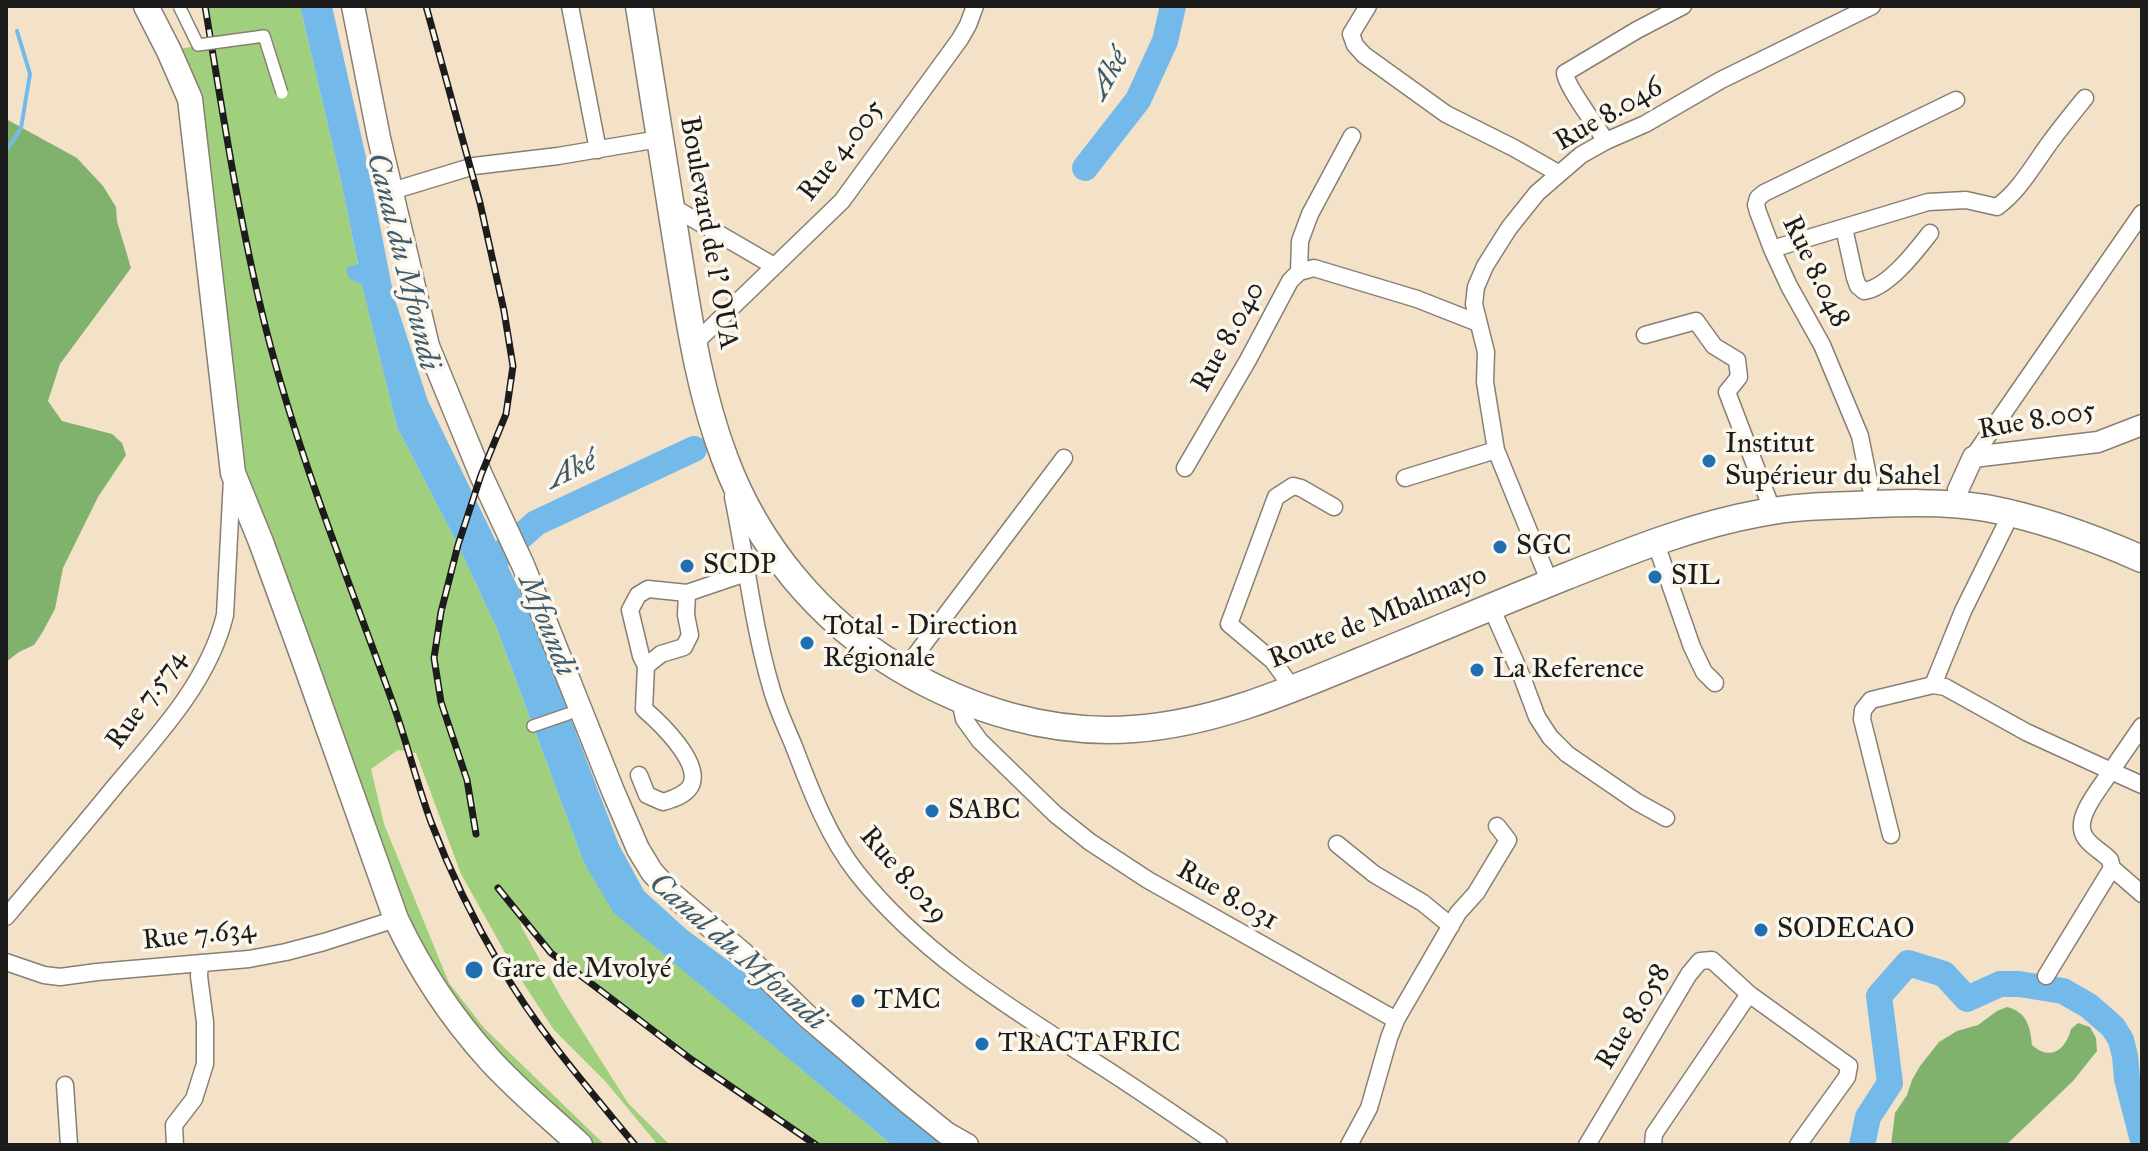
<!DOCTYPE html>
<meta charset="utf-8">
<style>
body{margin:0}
#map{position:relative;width:2148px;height:1151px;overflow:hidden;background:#f4e2c8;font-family:"IM FELL Great Primer",serif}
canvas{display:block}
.frame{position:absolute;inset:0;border:8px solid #1c1c1c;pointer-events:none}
</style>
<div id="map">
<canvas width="2148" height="1151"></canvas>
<div class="frame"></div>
</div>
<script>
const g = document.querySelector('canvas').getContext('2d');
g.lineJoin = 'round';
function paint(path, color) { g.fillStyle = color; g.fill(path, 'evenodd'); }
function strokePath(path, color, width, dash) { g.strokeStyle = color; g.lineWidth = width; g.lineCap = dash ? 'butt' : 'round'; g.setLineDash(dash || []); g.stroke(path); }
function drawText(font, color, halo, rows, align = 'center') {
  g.font = font + ' "IM FELL Great Primer",serif'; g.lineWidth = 7; g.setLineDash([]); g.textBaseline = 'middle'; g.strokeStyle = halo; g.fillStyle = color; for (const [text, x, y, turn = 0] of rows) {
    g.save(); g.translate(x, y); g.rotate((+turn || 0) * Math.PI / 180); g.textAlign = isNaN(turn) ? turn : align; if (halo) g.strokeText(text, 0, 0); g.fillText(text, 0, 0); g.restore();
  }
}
paint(new Path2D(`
 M 205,6 L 300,6 L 341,181 L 358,265 L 346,269 L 362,284 L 397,427 L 458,545 L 497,629 L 584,863 L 614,912 L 892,1145 L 816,1145 L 692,1060 L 551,953 L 518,913 L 522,928 L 562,999 L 628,1103 L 670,1145 L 658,1145 L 605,1081 L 554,1030 L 516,972 L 461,874 L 416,753 L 398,750 L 371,769 L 384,824 L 449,983 L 484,1028 L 605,1145 L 580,1145 L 433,984 L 233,473 L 194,124 L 169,51 L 211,43 Z`), '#a0d07e');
paint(new Path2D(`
 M 6,119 L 77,158 L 103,186 L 116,207 L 117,221 L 131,268 L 60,364 L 48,401 L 62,421 L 112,434 L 122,443 L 126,455 L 98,497 L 63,568 L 55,609 L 42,633 L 34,645 L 19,652 L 6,662 Z
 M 2007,1007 C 2027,1012 2030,1026 2032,1045 C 2051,1062 2066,1049 2071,1029 L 2078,1023 L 2090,1027 L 2096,1038 L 2097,1051 L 2073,1081 L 2006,1145 L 1891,1145 L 1895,1113 L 1907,1095 L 1912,1080 L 1920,1066 L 1939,1042 L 1957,1031 L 1978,1025 L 1997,1011 Z`), '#80b26d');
paint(new Path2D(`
 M 300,6 L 332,6 L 370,175 L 394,297 L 428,401 L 530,612 L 619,845 L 644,891 L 687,930 L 765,988 L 799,1026 L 943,1145 L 892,1145 L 613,912 L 584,863 L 497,629 L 458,545 L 397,427 L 362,285 L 349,278 L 346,268 L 358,264 L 341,181 Z`), '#73baea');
strokePath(new Path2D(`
 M 6,151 L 21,128 L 30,74 L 17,31`), '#73baea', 4);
strokePath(new Path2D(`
 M 1085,168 L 1138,100 L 1165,41 L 1173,6
 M 488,566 L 536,523 L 694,449
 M 1862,1145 L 1868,1117 L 1890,1083 L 1879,996 L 1908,963 L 1944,974 L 1967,999 L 2000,984 L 2019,984 L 2063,991 L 2089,1006 L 2113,1027 L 2121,1040 L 2125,1056 L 2127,1079 L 2142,1137`), '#73baea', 26);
const pedestrian = new Path2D(`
 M 533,726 L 568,714`);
const minor = new Path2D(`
 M 570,6 L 598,150
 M 1368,6 L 1351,34 L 1355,45 L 1364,55 L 1446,114 L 1514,148 L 1558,173
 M 1606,141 C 1597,127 1566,86 1565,73 L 1637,30 L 1683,6
 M 392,191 L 474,166 L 558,156 L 659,139
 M 671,206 L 774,266
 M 1844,228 L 1855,278 L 1858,286 L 1864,291 C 1888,288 1916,251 1930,233
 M 1772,249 L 1928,202 L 1966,200 L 1997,207 C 2018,192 2031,169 2046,148 C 2058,131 2072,114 2085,98
 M 1299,272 L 1300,241 L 1310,214 L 1352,136
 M 1645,335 L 1696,321 L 1714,346 L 1737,360 L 1739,377 L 1727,392 L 1768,499
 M 694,344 L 842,201 L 960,39 L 968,25 L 975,6
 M 1973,457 L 2142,213
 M 1185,468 L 1248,360 L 1290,281 L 1299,272 L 1314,268 L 1417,299 L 1478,323
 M 1405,478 L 1496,450
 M 1870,486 L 1860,436 L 1822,345 L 1789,286 L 1772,249 L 1758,212 L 1756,205 L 1758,198 L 1764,193 L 1956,100
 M 733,497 C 746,559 753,626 771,687 C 776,706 785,725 793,744 C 810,788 827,835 857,873 C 922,955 1012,1009 1098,1064 C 1139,1090 1179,1118 1219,1145
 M 1655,541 L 1692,647 L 1704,672 L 1715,683
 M 1550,583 L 1496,450 L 1485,382 L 1486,352 L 1474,304 L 1476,287 L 1485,266 L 1509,228 L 1537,193 L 1581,155 L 1606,141 L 1645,124 L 1721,80 L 1872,6
 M 1491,607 L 1522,677 L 1537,717 L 1550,737 L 1567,754 L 1637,802 L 1666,818
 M 911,661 L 1064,458
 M 646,666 L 661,654 L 684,647 L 690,635 L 686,615 L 687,593
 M 1286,679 L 1273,661 L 1229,624 L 1276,497 L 1293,486 L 1301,488 L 1334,507
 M 1933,685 L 1945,687 L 2026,732 L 2111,771 L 2142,726
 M 960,700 L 964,719 L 980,741 L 1055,814 L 1090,842 L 1148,880 L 1396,1020 L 1389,1038 L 1369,1108 L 1349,1145
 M 639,775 L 647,795 L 663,802 C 672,799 684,796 690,787 C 704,764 659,722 644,709 L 646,666 L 641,656 L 630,610 L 638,595 L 648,589 L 687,593 L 746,573
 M 1891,835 L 1862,719 L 1863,710 L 1871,700 L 1933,685 L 1963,611 L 2011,514
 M 1337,844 L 1374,874 L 1423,903 L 1451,926
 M 2112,868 L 2142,894
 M 6,917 C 43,873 80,829 116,785 C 159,734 209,681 225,615 L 232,479
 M 6,962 L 44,975 L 60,977 L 97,972 L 249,959 L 286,952 L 324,942 L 396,919
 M 2046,976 L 2112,868 L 2110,860 C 2102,851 2087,845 2083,833 C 2076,815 2101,787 2111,771 L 2142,785
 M 1749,994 L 1849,1066 L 1847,1077 L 1798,1145
 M 1396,1020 L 1458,913 L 1476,893 L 1508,840 L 1497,826
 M 65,1085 L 69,1145
 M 175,1145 L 174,1125 L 194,1099 L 205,1064 L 205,1022 L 199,976 L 200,963
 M 1587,1145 L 1689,974 L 1700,961 L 1712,960 L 1749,994 L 1654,1134 L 1653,1145`);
const tertiary = new Path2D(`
 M 1958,490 L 1973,457 L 2098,442 L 2142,425`);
const secondary = new Path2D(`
 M 353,6 L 379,138 L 428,346 L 481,475 L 523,565 L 613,791 L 638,849 L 652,872 L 672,894 L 743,954 L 808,1017 L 904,1099 L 946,1133 L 967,1145`);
const primary = new Path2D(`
 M 146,6 L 169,51 L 190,99 L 233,473 L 261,542 L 303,657 L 396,919 C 420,970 452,1018 489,1059 C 517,1090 550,1117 580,1145`);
const trunk = new Path2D(`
 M 639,6 C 651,84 664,161 676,239 C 688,313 698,388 725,459 C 757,545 820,621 899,668 C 969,710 1050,735 1133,729 C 1211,724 1286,692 1358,662 C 1427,634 1497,604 1567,576 C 1630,551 1694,525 1761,513 C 1791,507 1822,506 1853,505 C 1897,503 1943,501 1986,508 C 2040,518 2092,537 2142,559`);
strokePath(pedestrian, '#887f72', 14);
strokePath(minor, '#887f72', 19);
strokePath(tertiary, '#887f72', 23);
strokePath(secondary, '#887f72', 25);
strokePath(primary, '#887f72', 27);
strokePath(trunk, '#887f72', 29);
strokePath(pedestrian, '#fff', 11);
strokePath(minor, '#fff', 16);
strokePath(tertiary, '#fff', 20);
strokePath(secondary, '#fff', 22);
strokePath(primary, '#fff', 24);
strokePath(trunk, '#fff', 26);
const rail = new Path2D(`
 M 205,6 C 223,114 239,222 266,329 C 298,455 347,576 391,698 C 406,739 416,781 431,822 C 450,872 474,921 501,967 C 538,1031 588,1088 635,1145
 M 426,6 L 480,203 L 504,311 L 513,366 L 506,414 L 481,475 L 458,545 L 441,612 L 434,658 L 441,702 L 467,780 L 476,834
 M 498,888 L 551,953 L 692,1060 L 816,1145`);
strokePath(rail, '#1c1c1c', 7);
strokePath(rail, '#fbf7ec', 4, [12]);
const pedestrianBridge = new Path2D(`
 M 179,6 L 198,45 L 264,36 L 282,93`);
strokePath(pedestrianBridge, '#887f72', 14, []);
strokePath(pedestrianBridge, '#fff', 11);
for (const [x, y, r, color] of [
 [1709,461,8,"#1f6fb2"],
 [1500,547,8,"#1f6fb2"],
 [687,566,8,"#1f6fb2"],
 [1655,577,8,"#1f6fb2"],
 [807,643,8,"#1f6fb2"],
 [1477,670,8,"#1f6fb2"],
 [932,811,8,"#1f6fb2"],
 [1761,930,8,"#1f6fb2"],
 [474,970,10,"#1f6fb2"],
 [858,1001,8,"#1f6fb2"],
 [982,1044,8,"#1f6fb2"]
]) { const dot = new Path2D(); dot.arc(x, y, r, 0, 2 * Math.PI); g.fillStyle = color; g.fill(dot); strokePath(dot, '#fbf7ec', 3); }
drawText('28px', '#1c1c1c', '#fbf7ec', [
 ["Rue 8.046",1609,115,-30],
 ["Rue 4.005",842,151,-52],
 ["Boulevard de l' OUA",708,233,80],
 ["Rue 8.048",1815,272,64],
 ["Rue 8.040",1229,337,-61],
 ["Rue 8.005",2037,421,-10],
 ["Route de Mbalmayo",1378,618,-22],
 ["Rue 7.574",147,700,-54],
 ["Rue 8.029",903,876,49],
 ["Rue 8.031",1227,896,30],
 ["Rue 7.634",199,936,-6],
 ["Rue 8.058",1634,1017,-59]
]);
drawText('28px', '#1c1c1c', '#fbf7ec', [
 ["Institut",1725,445],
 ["Supérieur du Sahel",1725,477],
 ["SGC",1516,547],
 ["SCDP",703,566],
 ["SIL",1671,577],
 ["Total - Direction",823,627],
 ["Régionale",823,659],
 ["La Reference",1493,670],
 ["SABC",948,811],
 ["SODECAO",1777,930],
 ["Gare de Mvolyé",492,970],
 ["TMC",874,1001],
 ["TRACTAFRIC",998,1044]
], 'left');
drawText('italic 30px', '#3f5b6e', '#fbf7ec', [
 ["Aké",1110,75,-60],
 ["Canal du Mfoundi",402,262,76],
 ["Aké",572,471,-25],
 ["Mfoundi",546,626,68],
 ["Canal du Mfoundi",737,953,41]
]);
</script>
